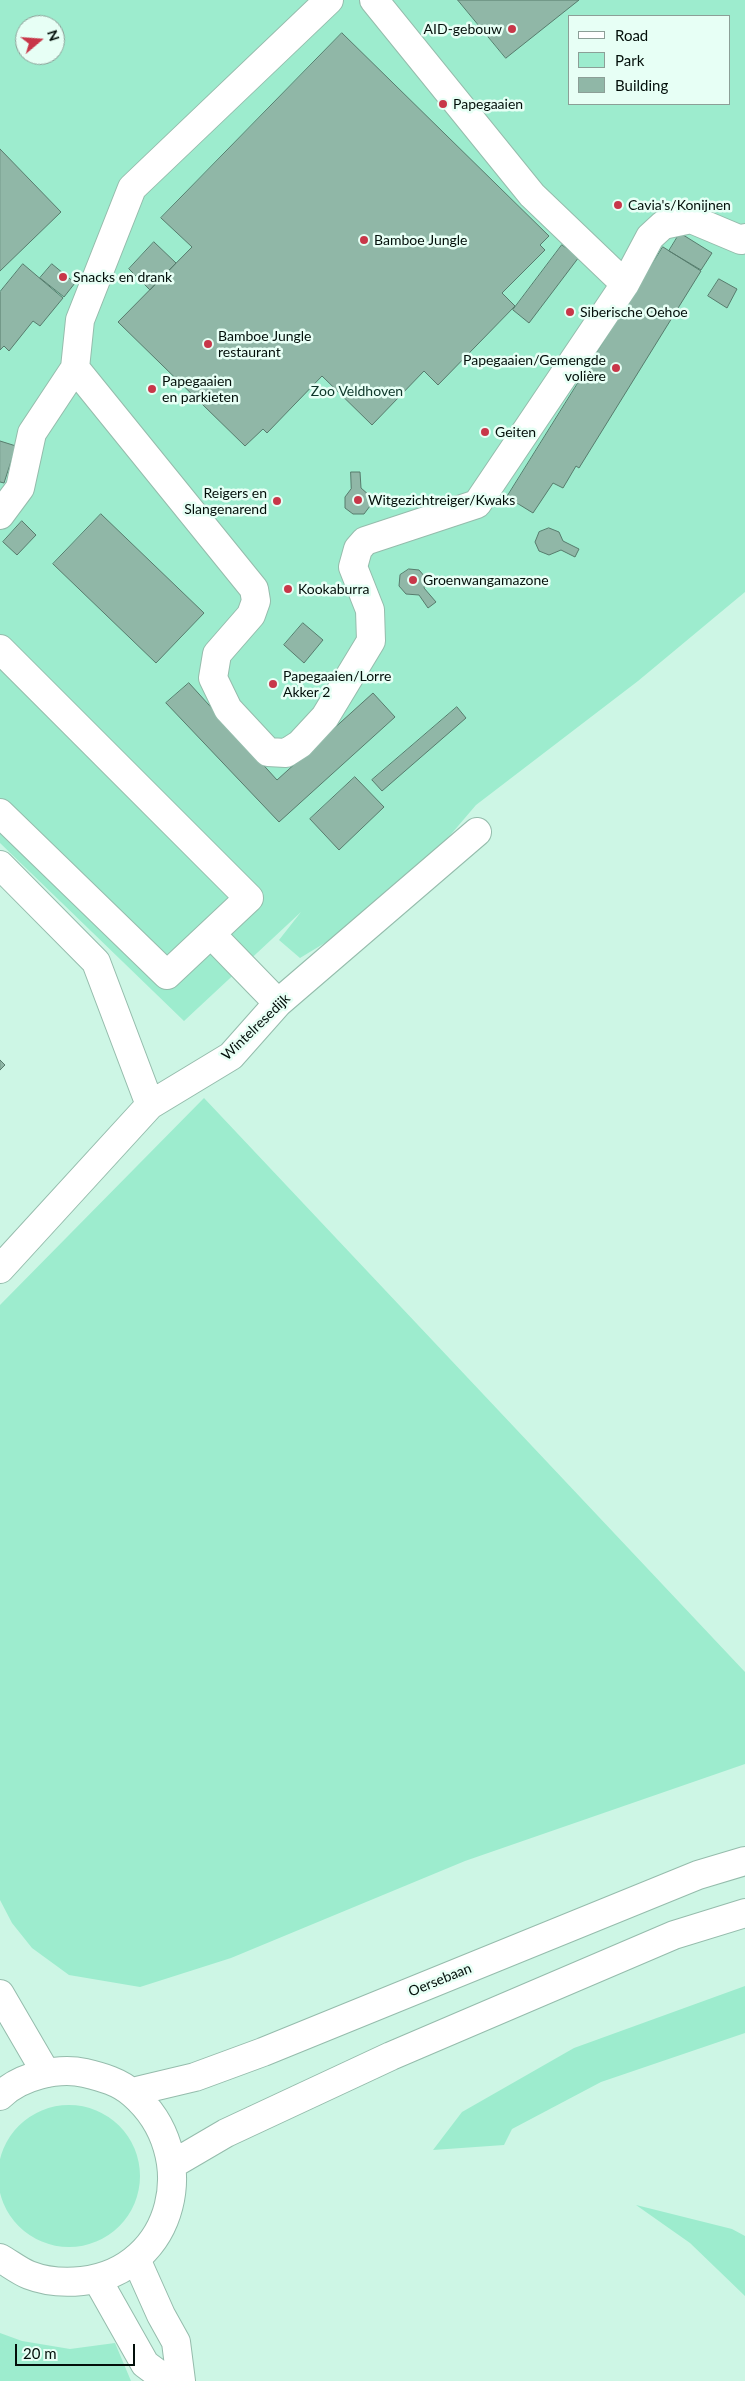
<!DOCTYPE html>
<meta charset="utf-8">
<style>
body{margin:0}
#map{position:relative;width:745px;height:2381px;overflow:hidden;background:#cdf6e5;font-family:Lato,sans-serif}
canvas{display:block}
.legend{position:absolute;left:568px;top:15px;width:162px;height:90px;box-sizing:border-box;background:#e7fff5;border:1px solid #8c9f97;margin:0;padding:6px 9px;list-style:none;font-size:15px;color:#030f0a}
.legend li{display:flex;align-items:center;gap:10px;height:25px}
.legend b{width:25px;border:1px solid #8c9f97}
.north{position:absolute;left:15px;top:15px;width:50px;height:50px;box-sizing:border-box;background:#e7fff5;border:1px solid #8c9f97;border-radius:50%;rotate:72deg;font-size:14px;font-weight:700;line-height:20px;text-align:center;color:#030f0a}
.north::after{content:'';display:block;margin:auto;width:18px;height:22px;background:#c83749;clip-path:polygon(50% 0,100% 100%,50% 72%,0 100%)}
.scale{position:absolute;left:15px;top:2344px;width:120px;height:22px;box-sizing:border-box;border:2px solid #030f0a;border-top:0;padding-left:6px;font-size:15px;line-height:18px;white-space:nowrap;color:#030f0a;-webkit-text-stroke:4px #e7fff5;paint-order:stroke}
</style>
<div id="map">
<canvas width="745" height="2381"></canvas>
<ul class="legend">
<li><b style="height:6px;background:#fff"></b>Road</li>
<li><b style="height:14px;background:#9decce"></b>Park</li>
<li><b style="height:14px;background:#90b7a7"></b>Building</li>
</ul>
<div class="north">N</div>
<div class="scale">20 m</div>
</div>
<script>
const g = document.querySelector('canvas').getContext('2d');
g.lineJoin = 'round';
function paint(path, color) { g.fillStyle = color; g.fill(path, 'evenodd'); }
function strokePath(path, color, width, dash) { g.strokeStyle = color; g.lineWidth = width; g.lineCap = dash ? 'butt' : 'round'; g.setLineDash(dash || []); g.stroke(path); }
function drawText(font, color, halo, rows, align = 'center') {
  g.font = font + ' Lato,sans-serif'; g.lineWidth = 5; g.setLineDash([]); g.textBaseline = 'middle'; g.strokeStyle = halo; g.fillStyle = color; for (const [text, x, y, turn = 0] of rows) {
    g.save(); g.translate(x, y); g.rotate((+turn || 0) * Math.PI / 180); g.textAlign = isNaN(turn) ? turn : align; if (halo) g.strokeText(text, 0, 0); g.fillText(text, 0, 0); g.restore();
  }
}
paint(new Path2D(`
 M 0,0 L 745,0 L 745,592 L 638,681 L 476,805 L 394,901 L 300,958 L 279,940 L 301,912 L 184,1021 L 0,843 ZM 569,16 L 729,16 L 729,104 L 569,104 ZM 25,25 L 55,25 L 55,55 L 25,55 Z
 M 204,1098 L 745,1672 L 745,1764 L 465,1861 L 231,1958 L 140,1987 L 69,1975 L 32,1948 L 12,1923 L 0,1900 L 0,1305 Z
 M 745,1986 L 745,2033 L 601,2082 L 512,2129 L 504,2145 L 433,2150 L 462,2112 L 574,2048 Z
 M-2 2176a71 71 0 1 1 142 0a71 71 0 1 1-142 0Z
 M 636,2205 L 732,2229 L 745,2236 L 745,2296 L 690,2243 Z
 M 0,2333 L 22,2341 L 70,2349 L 115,2343 L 131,2381 L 0,2381 Z`), '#9decce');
const building = new Path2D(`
 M 458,0 L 579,0 L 506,58 Z
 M 342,33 L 549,236 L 540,245 L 545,250 L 502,293 L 515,306 L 438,385 L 424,371 L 372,425 L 322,376 L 267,433 L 263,429 L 245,446 L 118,322 L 192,247 L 161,218 Z
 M 0,149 L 61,212 L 0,271 Z
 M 680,233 L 712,253 L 701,270 L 669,251 Z
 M 154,242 L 176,263 L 150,290 L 129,269 Z
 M 562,245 L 579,257 L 529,323 L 513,310 Z
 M 663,247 L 701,271 L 579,468 L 576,466 L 563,488 L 553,483 L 533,513 L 507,497 Z
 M 23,264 L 63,298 L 40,326 L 33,321 L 9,351 L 4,346 L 0,350 L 0,292 Z
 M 52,264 L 75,283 L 64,297 L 40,278 Z
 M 719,279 L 737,289 L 727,308 L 708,296 Z
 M 0,441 L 16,446 L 4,483 L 0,482 Z
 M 351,472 L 360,472 L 361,488 L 370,496 L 370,506 L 364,514 L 353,514 L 345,508 L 345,497 L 351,489 Z
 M 101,514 L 204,613 L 156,663 L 53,564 Z
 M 22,521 L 36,535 L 17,555 L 3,542 Z
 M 549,528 L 559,532 L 563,541 L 579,549 L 575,557 L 561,550 L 549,555 L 539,551 L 535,542 L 539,532 Z
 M 409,569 L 419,570 L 426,578 L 424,588 L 436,602 L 428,608 L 419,595 L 406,594 L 399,586 L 400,575 Z
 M 303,623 L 323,640 L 304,663 L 284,645 Z
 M 189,683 L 277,780 L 373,693 L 395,717 L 279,822 L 166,703 Z
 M 457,707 L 466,718 L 382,791 L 372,780 Z
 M 355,777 L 384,807 L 339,850 L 310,819 Z
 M 0,1060 L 5,1065 L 0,1070 Z`);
paint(building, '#90b7a7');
strokePath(building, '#577c6d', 1);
const minor = new Path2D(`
 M 374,0 L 532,195 L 625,284
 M 75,368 L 254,589 L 256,601 L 251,615 L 217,654 L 213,678 L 228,709 L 268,752 L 286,753 L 300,744 L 325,717 L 371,641 L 370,610 L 353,567 L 358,549 L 365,541 L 477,504 L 625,284 L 650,237 L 663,225 L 691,219 L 741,240 L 745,238
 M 0,515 L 20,488 L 32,433 L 75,368 L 80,320 L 132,188 L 329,0
 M 0,649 L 249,898 L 167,975 L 0,813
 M 0,865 L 96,962 L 150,1105
 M 211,934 L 278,1003
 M 0,1269 L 150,1105 L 231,1056 L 278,1003 L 477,832
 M 0,1994 L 46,2073
 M 136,2259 L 161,2315 L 176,2342 L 181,2381
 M 97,2279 L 145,2364 L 168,2381`);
const major = new Path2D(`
 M 132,2092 L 195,2077 L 263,2052 L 698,1875 L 745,1861
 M 0,2096 C 20,2076 58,2067 85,2073 C 102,2077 120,2082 133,2094 C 202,2154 176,2270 82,2281 C 64,2283 47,2282 29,2275 C 19,2271 9,2263 0,2258
 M 173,2164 L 226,2133 L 391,2056 L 674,1935 L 745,1913`);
strokePath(minor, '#95bcac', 30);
strokePath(major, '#95bcac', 30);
strokePath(minor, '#fff', 28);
strokePath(major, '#fff', 28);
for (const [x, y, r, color] of [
 [512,29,5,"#c83749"],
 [443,104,5,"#c83749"],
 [618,205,5,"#c83749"],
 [364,240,5,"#c83749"],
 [63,277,5,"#c83749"],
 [570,312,5,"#c83749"],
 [208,344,5,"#c83749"],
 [616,368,5,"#c83749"],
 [152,389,5,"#c83749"],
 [485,432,5,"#c83749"],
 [358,500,5,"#c83749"],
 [277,501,5,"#c83749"],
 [413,580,5,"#c83749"],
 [288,589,5,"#c83749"],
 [273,684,5,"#c83749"]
]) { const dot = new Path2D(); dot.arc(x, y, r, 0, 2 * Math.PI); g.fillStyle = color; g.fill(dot); strokePath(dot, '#e7fff5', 2); }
drawText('14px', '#030f0a', '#e7fff5', [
 ["AID-gebouw",502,29,"right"],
 ["Papegaaien",453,104],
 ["Cavia's/Konijnen",628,205],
 ["Bamboe Jungle",374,240],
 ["Snacks en drank",73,277],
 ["Siberische Oehoe",580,312],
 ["Bamboe Jungle",218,336],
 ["restaurant",218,352],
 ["Papegaaien/Gemengde",606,360,"right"],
 ["volière",606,376,"right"],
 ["Papegaaien",162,381],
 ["en parkieten",162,397],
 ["Geiten",495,432],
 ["Reigers en",267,493,"right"],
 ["Slangenarend",267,509,"right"],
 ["Witgezichtreiger/Kwaks",368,500],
 ["Groenwangamazone",423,580],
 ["Kookaburra",298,589],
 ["Papegaaien/Lorre",283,676],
 ["Akker 2",283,692]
], 'left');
drawText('14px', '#0c3528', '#e7fff5', [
 ["Zoo Veldhoven",357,391]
]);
drawText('14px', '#030f0a', '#e7fff5', [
 ["Wintelresedijk",256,1027,-44],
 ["Oersebaan",440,1980,-22]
]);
</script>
